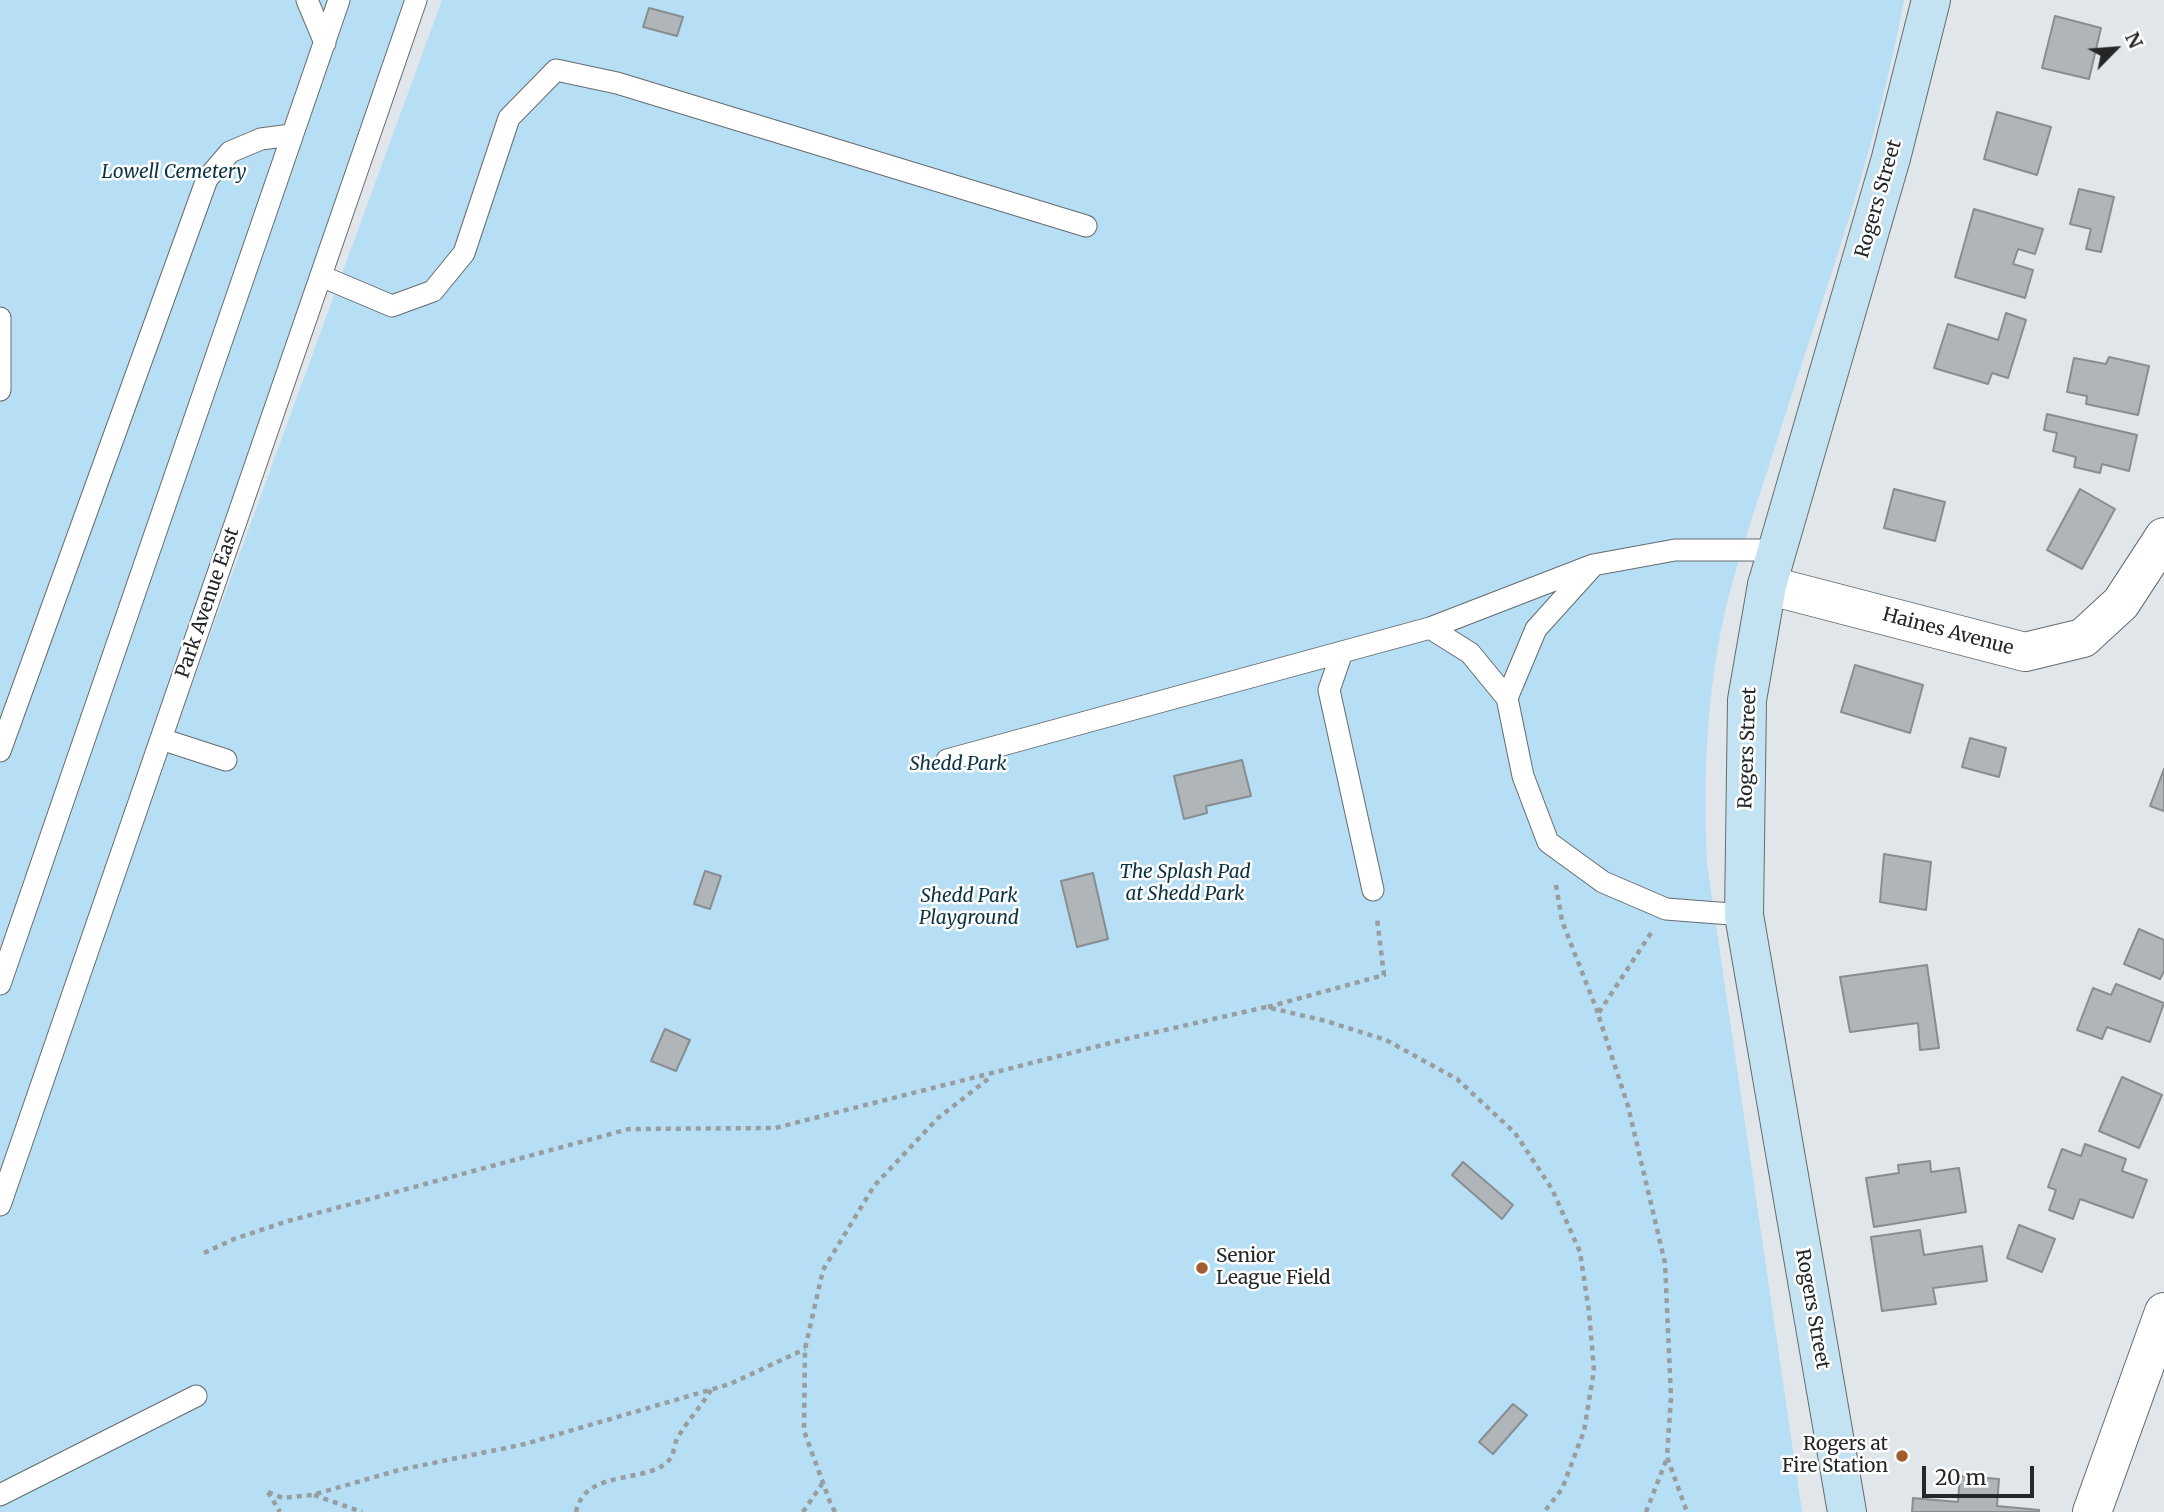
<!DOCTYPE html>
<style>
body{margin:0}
#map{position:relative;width:2164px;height:1512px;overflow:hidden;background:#e0e6e9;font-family:Merriweather,serif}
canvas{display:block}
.north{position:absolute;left:2080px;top:14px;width:70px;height:70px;-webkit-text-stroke:5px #fff;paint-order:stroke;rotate:65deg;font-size:19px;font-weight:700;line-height:28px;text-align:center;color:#242628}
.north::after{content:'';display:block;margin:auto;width:24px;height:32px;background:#242628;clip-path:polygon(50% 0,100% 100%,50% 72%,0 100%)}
.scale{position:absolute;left:1922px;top:1466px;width:112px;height:32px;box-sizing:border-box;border:4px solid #242628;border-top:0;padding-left:9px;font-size:21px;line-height:24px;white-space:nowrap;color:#242628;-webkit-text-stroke:5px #fff;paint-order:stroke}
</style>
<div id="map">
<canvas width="2164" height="1512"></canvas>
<div class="north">N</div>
<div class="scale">20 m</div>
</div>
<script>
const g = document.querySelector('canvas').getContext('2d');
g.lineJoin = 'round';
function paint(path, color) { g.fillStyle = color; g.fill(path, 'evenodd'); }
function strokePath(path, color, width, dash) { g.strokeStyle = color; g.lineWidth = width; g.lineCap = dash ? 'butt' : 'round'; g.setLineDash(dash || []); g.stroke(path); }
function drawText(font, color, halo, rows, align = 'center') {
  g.font = font + ' Merriweather,serif'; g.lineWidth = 5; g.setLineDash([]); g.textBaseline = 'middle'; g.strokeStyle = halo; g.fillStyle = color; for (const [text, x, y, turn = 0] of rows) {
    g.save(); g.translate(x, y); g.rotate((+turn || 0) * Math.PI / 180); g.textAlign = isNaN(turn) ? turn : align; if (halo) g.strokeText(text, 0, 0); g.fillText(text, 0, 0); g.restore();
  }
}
paint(new Path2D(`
 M 0,0 L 415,0 L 0,1205 Z
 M 442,0 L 1904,0 C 1876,154 1820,305 1773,453 C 1753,517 1729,581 1718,647 C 1705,720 1704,791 1707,864 L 1802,1512 L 0,1512 L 0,1210 Z`), '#b6def5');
const building = new Path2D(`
 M 649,8 L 683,17 L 677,36 L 643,27 Z
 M 2055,16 L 2101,28 L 2089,79 L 2042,68 Z
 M 1997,112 L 2051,127 L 2037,175 L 1984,159 Z
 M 2079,189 L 2114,197 L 2101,252 L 2086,249 L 2091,229 L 2070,224 Z
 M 1974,209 L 2043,229 L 2035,254 L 2018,249 L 2013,264 L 2033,270 L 2025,298 L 1955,277 Z
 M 2006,313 L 2026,320 L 2008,378 L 1992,373 L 1988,384 L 1934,368 L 1948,324 L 1998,340 Z
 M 2109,357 L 2149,366 L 2138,415 L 2086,404 L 2087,396 L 2067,392 L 2074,358 L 2106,364 Z
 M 2047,414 L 2137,435 L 2129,471 L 2102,464 L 2100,473 L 2074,467 L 2076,457 L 2053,451 L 2057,433 L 2044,430 Z
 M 1894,489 L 1945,502 L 1935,541 L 1884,528 Z
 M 2080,489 L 2115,509 L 2082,569 L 2047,550 Z
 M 1855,665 L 1923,685 L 1910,733 L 1841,712 Z
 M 1970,738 L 2006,748 L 1999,777 L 1962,767 Z
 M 1242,760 L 1251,796 L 1206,806 L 1207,813 L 1184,819 L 1174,776 Z
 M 2164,769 L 2164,811 L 2150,806 Z
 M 1884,854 L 1931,862 L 1926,910 L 1880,902 Z
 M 705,871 L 721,876 L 710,909 L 694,904 Z
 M 1093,873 L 1108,939 L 1077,947 L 1061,881 Z
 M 2139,929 L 2164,940 L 2164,971 L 2160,979 L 2124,964 Z
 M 1927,965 L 1939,1048 L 1920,1050 L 1918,1023 L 1850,1032 L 1840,977 Z
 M 2116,984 L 2164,1003 L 2150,1042 L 2107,1027 L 2102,1039 L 2077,1030 L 2093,988 L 2111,995 Z
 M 665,1029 L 690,1040 L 676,1071 L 651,1061 Z
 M 2122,1077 L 2162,1095 L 2139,1148 L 2099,1131 Z
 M 2085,1144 L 2126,1159 L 2122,1171 L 2147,1180 L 2133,1218 L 2080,1199 L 2073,1219 L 2049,1210 L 2056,1190 L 2048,1187 L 2062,1149 L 2081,1156 Z
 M 1930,1161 L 1931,1172 L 1959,1168 L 1966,1212 L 1874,1227 L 1866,1178 L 1899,1173 L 1898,1165 Z
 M 1463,1162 L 1513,1205 L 1502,1219 L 1452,1175 Z
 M 2019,1225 L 2055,1239 L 2042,1272 L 2007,1258 Z
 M 1920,1230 L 1924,1255 L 1982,1246 L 1987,1281 L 1933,1288 L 1936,1304 L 1882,1311 L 1871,1237 Z
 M 1513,1404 L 1527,1415 L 1493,1454 L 1479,1442 Z
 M 1960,1476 L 1999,1479 L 1997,1506 L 2039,1510 L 2039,1512 L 1912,1512 L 1913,1498 L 1958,1502 Z`);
paint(building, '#b0b5b9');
strokePath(building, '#888d90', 2);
const service = new Path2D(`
 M 307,0 L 325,43
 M 321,276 L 392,306 L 433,291 L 464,253 L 509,118 L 556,70 L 617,83 L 1086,226
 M 0,318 L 0,390
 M 1430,628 L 1470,653 L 1507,698 L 1523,776 L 1548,842 L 1603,882 L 1666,909 L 1744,915
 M 1507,698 L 1536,629 L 1592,567
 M 161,739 L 226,760
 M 0,751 L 207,179 L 230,152 L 261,139 L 291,135
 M 947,760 L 1342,652
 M 1373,890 L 1329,690 L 1342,652 L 1430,628 L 1593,565 L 1675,550 L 1778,550
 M 0,984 L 339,0
 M 0,1205 L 416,0
 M 0,1495 L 196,1396`);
const minor = new Path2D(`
 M 1767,585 L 2025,652 L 2083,638 L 2121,603 L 2164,537
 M 2092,1512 L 2164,1312`);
const secondary = new Path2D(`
 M 1847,1512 L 1744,915 L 1747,700 L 1767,585 L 1891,158 L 1931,0`);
strokePath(service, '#666b6e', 23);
strokePath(minor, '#666b6e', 40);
strokePath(secondary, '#666b6e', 40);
strokePath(new Path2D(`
 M 1556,885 L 1562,921 L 1598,1013
 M 1651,933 L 1598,1014 L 1628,1106 L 1665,1263 L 1671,1397 L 1667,1457 L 1687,1512
 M 1268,1007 L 1384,975 L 1377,919
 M 204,1253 L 234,1239 L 288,1221 L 629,1129 L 775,1128 L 1130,1038 L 1266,1007 L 1326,1021 L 1386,1040 L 1457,1079 L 1515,1133 L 1552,1189 L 1580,1252 L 1589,1312 L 1594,1370 L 1584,1431 L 1562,1489 L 1544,1512
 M 268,1492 L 283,1498 L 312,1495 L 399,1470 L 525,1444 L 730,1384 L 805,1349
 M 268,1492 L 280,1512
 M 314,1495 L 362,1512
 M 576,1512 C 585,1467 650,1485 670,1459 C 674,1454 674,1445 677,1439 C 686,1422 701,1407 711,1390
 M 803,1512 L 822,1484
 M 835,1512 L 830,1502 L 804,1431 L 805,1349 L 823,1270 L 874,1186 L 938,1118 L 992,1076
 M 1646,1512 L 1667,1458`), '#989d9f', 4.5, [5, 5]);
strokePath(service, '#fff', 21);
strokePath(minor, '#fff', 38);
strokePath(secondary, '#c4e3f2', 38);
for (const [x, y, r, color] of [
 [1202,1268,7,"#a15d2e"],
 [1902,1456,7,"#a15d2e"]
]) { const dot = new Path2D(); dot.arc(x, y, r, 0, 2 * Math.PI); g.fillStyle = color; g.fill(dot); strokePath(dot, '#fff', 2.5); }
drawText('italic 19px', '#0a3245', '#fff', [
 ["Lowell Cemetery",174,173],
 ["Shedd Park",958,765],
 ["The Splash Pad",1185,873],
 ["at Shedd Park",1185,895],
 ["Shedd Park",969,897],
 ["Playground",969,919]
]);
drawText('19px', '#242628', '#fff', [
 ["Rogers Street",1879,199,-74],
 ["Park Avenue East",208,603,-71],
 ["Haines Avenue",1948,632,15],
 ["Rogers Street",1748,748,-88],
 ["Rogers Street",1812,1309,80]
]);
drawText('19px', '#242628', '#fff', [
 ["Senior",1216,1257],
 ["League Field",1216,1279],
 ["Rogers at",1888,1445,"right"],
 ["Fire Station",1888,1467,"right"]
], 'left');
</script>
